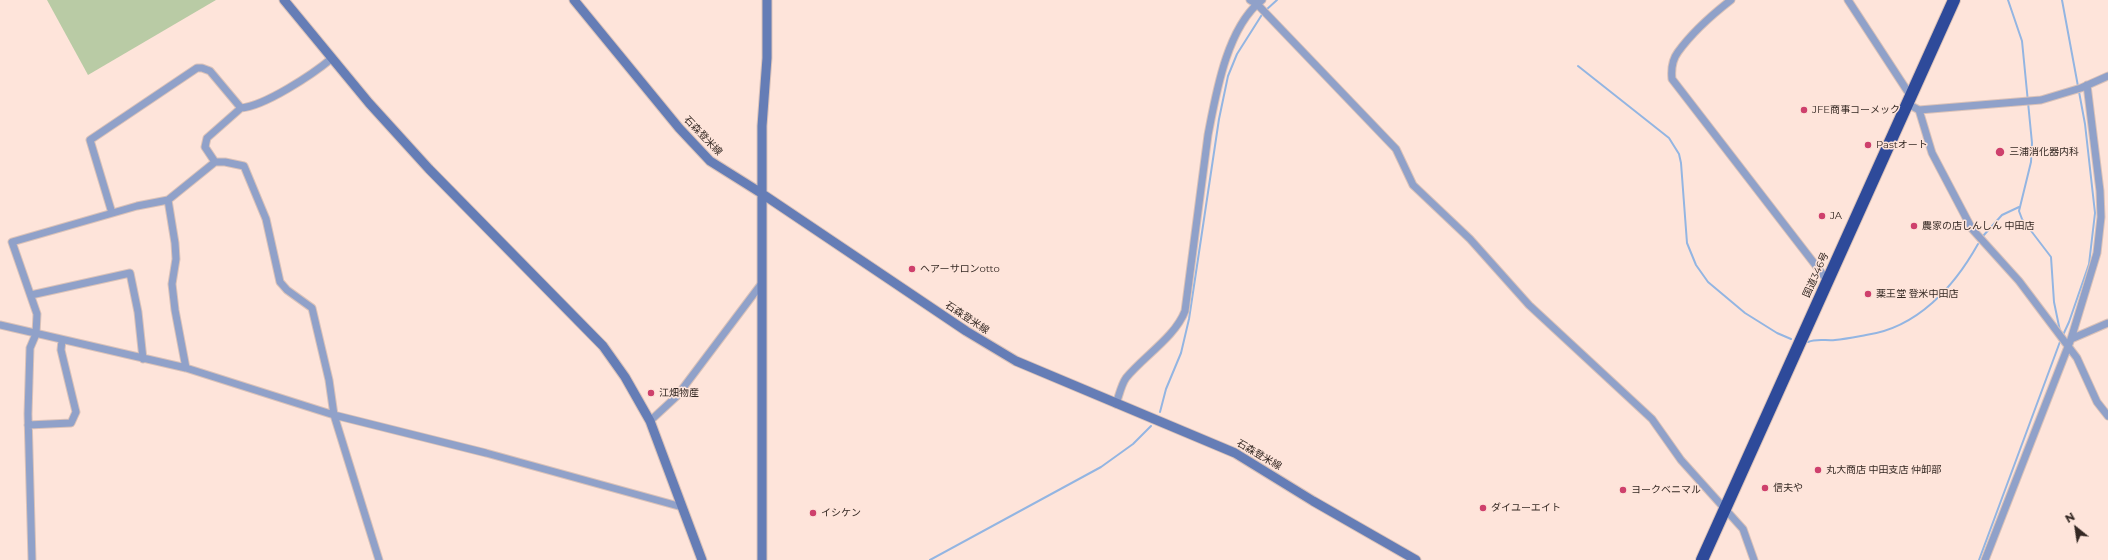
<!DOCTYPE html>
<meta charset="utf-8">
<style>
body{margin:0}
#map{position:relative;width:2108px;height:560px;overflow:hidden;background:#fee4da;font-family:Montserrat,sans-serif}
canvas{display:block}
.north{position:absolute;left:2056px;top:508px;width:40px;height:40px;-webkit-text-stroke:3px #fee4da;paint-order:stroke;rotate:330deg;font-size:11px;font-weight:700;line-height:16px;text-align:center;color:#342823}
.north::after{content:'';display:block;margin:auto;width:14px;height:18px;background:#342823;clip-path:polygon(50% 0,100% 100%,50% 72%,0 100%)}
</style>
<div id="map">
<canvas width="2108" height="560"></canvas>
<div class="north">N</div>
</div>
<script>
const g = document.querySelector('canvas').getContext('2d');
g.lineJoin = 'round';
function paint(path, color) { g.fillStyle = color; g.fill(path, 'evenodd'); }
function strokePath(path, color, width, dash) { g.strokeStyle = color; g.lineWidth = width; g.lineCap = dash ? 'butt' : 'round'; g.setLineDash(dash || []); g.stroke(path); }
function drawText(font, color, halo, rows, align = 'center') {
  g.font = font + ' Montserrat,"Noto Sans JP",sans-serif'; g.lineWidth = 3; g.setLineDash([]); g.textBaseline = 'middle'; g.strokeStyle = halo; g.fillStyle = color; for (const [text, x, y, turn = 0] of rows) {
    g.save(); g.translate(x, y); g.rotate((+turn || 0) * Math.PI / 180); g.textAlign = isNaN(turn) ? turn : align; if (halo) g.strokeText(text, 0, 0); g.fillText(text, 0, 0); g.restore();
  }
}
paint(new Path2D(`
 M 47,0 L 216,0 L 88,75 Z`), '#b9cba5');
strokePath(new Path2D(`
 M 2008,0 L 2022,41 L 2032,143 L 2031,162 L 2019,211 L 2022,219 L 2051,257 L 2054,302 L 2060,331
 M 2062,0 L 2085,124 L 2095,213 L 2089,264 L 2069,322 L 2063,335
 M 1266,10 L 1277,0
 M 1578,66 L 1669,138 L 1679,154 L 1681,163 L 1687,243 L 1696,265 L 1708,282 L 1745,313 L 1777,333 L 1791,339
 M 1983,236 L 2002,215 L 2019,207
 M 1808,342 C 1817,338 1826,341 1835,340 C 1845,339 1855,337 1866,335 C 1917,328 1954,287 1978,244
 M 1160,412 L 1166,389 L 1181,353 L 1189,319 L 1219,119 L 1228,76 L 1237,54 L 1263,13
 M 930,560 L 1101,467 L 1133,444 L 1151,426
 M 1979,560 L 2061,339`), '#93b5e2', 2);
const street = new Path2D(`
 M 1250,0 L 1257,4 L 1396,149 L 1413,185 L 1470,239 L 1529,305 L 1652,419 L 1681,460 L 1743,529 L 1754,560
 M 1731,0 C 1713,14 1691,34 1678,52 C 1672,60 1671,69 1672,79 L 1827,280
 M 1848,0 L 1910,95
 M 1906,103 L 1919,110 L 2041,100 L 2081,88 L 2108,76
 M 1919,110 L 1932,153 L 1972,229 L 2019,281 L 2077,358 L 2097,402 L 2108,416
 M 215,162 L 205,147 L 207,138 L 241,108 C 265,106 313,74 331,59
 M 168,200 L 175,243 L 176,259 L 172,284 L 175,310 L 186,368
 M 112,213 L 90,140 L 197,68 L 202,68 L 210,71 L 241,108
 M 31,295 L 130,273 L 138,312 L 143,359
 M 0,325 L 186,368 L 334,415 L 486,453 L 682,507
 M 2071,339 L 2108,323
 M 1116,404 C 1119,396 1121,385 1126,378 C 1144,356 1175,337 1185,311 L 1208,135 C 1216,93 1227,27 1262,0
 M 650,421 L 677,396 L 762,283
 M 28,425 L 71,423 L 76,412 L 61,350 L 62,340
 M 32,560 L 28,414 L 30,348 L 36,334 L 37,314 L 12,242 L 137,206 L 168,200 L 215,162 L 225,162 L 244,166 L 266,219 L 280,282 L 287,290 L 312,308 L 329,380 L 334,415 L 379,560
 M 1985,560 L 2071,339 L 2097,253 L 2101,217 L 2100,191 L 2087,85`);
const secondary = new Path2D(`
 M 284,0 L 369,103 L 429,169 L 603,346 L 625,377 L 650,421 L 702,560
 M 574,0 L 679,128 L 710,161 L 761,193 L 966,331 L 1016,361 L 1235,453 L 1313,501 L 1416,560
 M 762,560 L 762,126 L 767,58 L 767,0`);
const highway = new Path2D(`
 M 1702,560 L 1954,0`);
strokePath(street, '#dac2b9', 9);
strokePath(secondary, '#dac2b9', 11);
strokePath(highway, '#dac2b9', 14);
strokePath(street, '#90a1c9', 7);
strokePath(secondary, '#657db6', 9);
strokePath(highway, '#2e4a9a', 12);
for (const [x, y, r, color] of [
 [1804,110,4,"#ce406c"],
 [1868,145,4,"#ce406c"],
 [2000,152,5,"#ce406c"],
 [1822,216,4,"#ce406c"],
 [1914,226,4,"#ce406c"],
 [912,269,4,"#ce406c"],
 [1868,294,4,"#ce406c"],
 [651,393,4,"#ce406c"],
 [1818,470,4,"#ce406c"],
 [1765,488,4,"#ce406c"],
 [1623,490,4,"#ce406c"],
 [1483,508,4,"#ce406c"],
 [813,513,4,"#ce406c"]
]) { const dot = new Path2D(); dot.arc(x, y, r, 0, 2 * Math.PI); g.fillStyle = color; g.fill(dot); strokePath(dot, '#fee4da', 1.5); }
drawText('10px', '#342823', '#fee4da', [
 ["JFE商事コーメック",1812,110],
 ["Pastオート",1876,145],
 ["三浦消化器内科",2009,152],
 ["JA",1830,216],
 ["農家の店しんしん 中田店",1922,226],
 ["ヘアーサロンotto",920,269],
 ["薬王堂 登米中田店",1876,294],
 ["江畑物産",659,393],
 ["丸大商店 中田支店 仲卸部",1826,470],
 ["信夫や",1773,488],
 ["ヨークベニマル",1631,490],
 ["ダイユーエイト",1491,508],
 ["イシケン",821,513]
], 'left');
drawText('10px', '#342823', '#fee4da', [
 ["石森登米線",703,136,46],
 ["国道346号",1816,275,-66],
 ["石森登米線",967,318,33],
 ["石森登米線",1259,455,30]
]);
</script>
